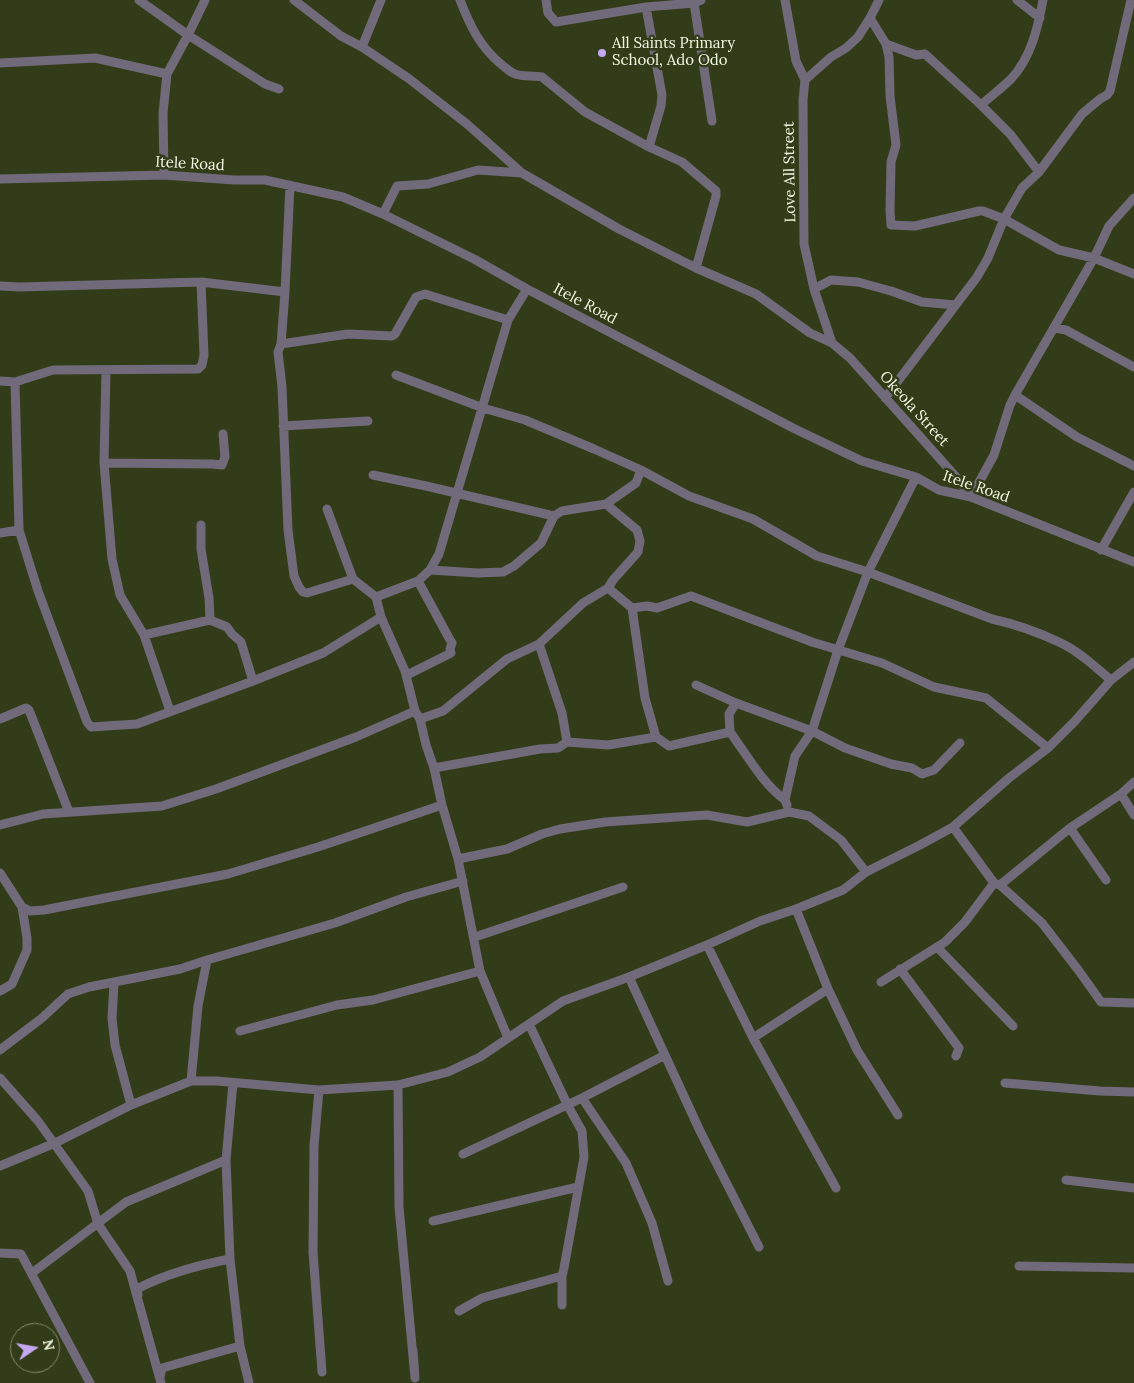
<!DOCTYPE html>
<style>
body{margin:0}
#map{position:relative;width:1134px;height:1383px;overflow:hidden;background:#333c18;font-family:Lora,serif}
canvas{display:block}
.north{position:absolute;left:10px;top:1323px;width:50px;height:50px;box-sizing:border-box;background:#333c18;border:1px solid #7f8769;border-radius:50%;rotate:78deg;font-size:14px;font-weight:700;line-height:20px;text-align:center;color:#f0f7e2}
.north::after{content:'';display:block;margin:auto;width:18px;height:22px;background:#c4a7f1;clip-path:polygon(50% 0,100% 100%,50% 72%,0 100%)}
</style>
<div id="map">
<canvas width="1134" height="1383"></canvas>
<div class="north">N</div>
</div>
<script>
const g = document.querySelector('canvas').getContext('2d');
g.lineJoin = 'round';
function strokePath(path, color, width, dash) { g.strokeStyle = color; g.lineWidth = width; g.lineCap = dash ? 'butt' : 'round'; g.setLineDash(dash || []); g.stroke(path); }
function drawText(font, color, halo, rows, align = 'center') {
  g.font = font + ' Lora,serif'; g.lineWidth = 5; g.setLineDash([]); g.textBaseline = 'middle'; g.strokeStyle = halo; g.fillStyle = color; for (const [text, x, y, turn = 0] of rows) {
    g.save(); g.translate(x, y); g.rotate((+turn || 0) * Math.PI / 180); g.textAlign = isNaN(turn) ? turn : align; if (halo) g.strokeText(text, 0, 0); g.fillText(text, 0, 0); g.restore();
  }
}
strokePath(new Path2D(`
 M 139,0 L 188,35 L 167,74 L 163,113 L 164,175
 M 205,0 L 188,35 L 265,84 L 279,89
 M 294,0 L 341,36 L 362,47 L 408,78 L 467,124 L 522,173
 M 460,0 C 470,26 480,47 502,65 C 506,68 510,72 515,74 C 524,77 533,75 542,77 L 585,112 L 649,147 L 682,162 L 716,191 L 716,196 L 696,268 L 756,294 L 810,333 L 832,343 L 850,358 L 957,478 L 971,497 L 994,455 L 1010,405 L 1015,395 L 1094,258 L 1109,226 L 1134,198
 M 546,0 L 548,13 L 556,22 L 646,7
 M 695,0 L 694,3 L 712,121
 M 785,0 L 796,61 L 805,80 L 803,100 L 804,244 L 814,289 L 832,343
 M 1017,0 L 1040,18
 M 870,18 L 886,44 L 889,57 L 890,96 L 896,145 L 891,162 L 890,211 L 891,225 L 915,226 L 979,211 L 983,211 L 1004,219 L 1022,188 L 1039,172 L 1082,114 L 1100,99 L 1107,95 L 1110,91 L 1131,0
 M 886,44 L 916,55 L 925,54 L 981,105
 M 362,47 L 381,0
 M 0,63 L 95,58 L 167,74
 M 805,80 L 831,57 L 846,48 L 858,37 L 870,18 L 879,0
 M 649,147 L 661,106 L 662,95 L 646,7 L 694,3 L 701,0
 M 1039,172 L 1010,134 L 981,105 C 991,96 1002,88 1011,79 C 1031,58 1038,27 1043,0
 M 0,179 L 164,175 L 234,180 L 265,180 L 343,197 L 383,214 L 474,259 L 527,289 L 795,429 L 862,461 L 916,477 L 939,490 L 971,497 L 1134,562
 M 290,185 L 285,292 L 281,344 L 278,352 L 282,387 L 288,530 L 294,576 L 299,587 L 303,592 L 307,593 L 353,579
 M 383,214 L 397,186 L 428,184 L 478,170 L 522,173 L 619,229 L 696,268
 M 0,286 L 20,287 L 201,282 L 285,292
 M 814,289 L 831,280 L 858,282 L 891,291 L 922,302 L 955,305
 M 1054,328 L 1066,330 L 1134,367
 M 281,344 L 348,334 L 392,336 L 395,334 L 416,297 L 425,294 L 508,320
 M 106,370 L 104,463 L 112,559 L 120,595 L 144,635 L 170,711
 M 396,375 L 483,408 L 525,420 L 594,449 L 641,470 L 689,496 L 753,519 L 817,556 L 868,572 L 992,619 C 1015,624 1040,633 1061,643 C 1080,652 1095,667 1111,680
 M 0,381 L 15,382 L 53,370 L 198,369 L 202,365 L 204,355 L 201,282
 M 15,382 L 19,530 L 38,591 L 87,722 L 91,727 L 137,724 L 253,681 L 323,653 L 381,617
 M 1015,395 L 1077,437 L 1134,466
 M 885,398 L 977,277 L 988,258 L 1004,219 L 1059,250 L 1094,258 L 1134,274
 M 283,426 L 368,421
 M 104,463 L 212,464 L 222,465 L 225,457 L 223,434
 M 373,475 L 426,486 L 554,516 L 562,511 L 606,504 L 636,483 L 641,470
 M 327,509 L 353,579 L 376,597 L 381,617 L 405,671 L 415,711 L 420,719 L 426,745 L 434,768 L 442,805 L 458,859 L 480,971 L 508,1038
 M 0,533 L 19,530
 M 1101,550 L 1134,492
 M 430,570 L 478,573 L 503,572 L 514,566 L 541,543 L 554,516
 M 608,588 L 632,608 L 645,698 L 656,737
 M 376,597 L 418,581 L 430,570 L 439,554 L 508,320 L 527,289
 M 632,608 L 647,606 L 657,608 L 691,596 L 812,642 L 882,663 L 934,687 L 986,698 L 1048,748
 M 210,620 L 227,627 L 232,634 L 241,642 L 253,681
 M 144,635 L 210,620 L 209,598 L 201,549 L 201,525
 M 539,644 L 562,713 L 567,742
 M 405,671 L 407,675 L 451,653 L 450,649 L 452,643 L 449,638 L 418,581
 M 696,685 L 736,703 L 812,731 L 845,748 L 891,764 L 912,768 L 922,774 L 934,770 L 960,743
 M 0,719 L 26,708 L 29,710 L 69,812
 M 420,719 L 443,711 L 507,659 L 539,644 L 583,603 L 608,588 L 613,580 L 638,552 L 640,541 L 637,530 L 606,504
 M 730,732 L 729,714 L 736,703
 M 434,768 L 540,749 L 558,748 L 567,742 L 608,745 L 656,737 L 669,746 L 730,732 C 747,755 762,783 785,800
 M 1121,794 L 1134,815
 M 787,805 L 785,800 L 795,756 L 812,731 L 838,650 L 868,572 L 916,477
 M 0,825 L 43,814 L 162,806 L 216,789 L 356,737 L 415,711
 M 953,827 L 994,883 L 1000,885 L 1042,923 L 1079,971 L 1101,1002 L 1134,1003
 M 1070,828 L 1106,880
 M 458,859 L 507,849 L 542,834 L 560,829 L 605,822 L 707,815 L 747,822 L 789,812 L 809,816 L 841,840 L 866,872
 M 0,873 L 22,907 L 27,938 L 27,950 L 12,984 L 0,991
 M 1000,885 L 1070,828 L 1121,794 L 1134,782
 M 22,907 L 30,911 L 44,910 L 228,874 L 318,847 L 442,805
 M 796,909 L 828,989 L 857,1050 L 898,1115
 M 475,937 L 623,887
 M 707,945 L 753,1038 L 836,1188
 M 937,947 L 1013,1026
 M 900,969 L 959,1048 L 956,1056
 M 629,977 L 700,1131 L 759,1247
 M 881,982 L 945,942 L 965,922 L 994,883
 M 114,983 L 112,1018 L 115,1045 L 131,1105
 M 240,1031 L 337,1005 L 373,1000 L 480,971
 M 753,1038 L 828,989
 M 0,1050 L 42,1018 L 68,994 L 89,987 L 180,969 L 207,960 L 335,923 L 406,897 L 463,881
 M 0,1078 L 38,1121 L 88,1191 L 98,1224 L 130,1271 L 161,1383
 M 191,1081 L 198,1006 L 207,960
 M 233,1083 L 226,1160 L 230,1259 L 240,1346 L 249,1383
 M 1005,1083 L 1100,1091 L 1134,1092
 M 398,1085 L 399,1207 L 415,1378 L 413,1350
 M 319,1090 L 314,1146 L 313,1252 L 322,1372
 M 582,1098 L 665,1055
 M 463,1154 L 582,1098 L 626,1163 L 652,1223 L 668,1281
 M 0,1166 L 55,1143 L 131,1105 L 191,1081 L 217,1081 L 319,1090 L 398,1085 L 448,1072 L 480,1057 L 563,1001 L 629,977 L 707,945 L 760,921 L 796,909 L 843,890 L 866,872 L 920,845 L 953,827 L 1009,778 L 1048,748 L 1075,721 L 1111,680 L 1134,662
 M 1066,1180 L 1134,1188
 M 433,1221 L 578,1187
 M 0,1253 L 21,1254 L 90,1383
 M 1019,1266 L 1134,1268
 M 32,1273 L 126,1202 L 226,1160
 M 562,1276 L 562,1305
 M 138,1295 L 137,1289 C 165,1274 199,1265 230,1259
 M 459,1311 L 482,1298 L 562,1276 L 564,1268 L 584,1157 L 582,1131 L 568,1106 L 529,1024
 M 160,1377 L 162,1368 L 240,1346`), '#706a7b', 9);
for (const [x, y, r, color] of [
 [602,53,5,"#c4a7f1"]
]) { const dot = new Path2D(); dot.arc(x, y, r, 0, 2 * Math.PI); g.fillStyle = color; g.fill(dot); strokePath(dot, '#333c18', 2); }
drawText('15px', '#f0f7e2', '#333c18', [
 ["All Saints Primary",612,44],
 ["School, Ado Odo",612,61]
], 'left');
drawText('15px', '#f0f7e2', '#333c18', [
 ["Itele Road",190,164,3],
 ["Love All Street",790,172,-91],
 ["Itele Road",585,304,28],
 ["Okeola Street",914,409,48],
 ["Itele Road",976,487,19]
]);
</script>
